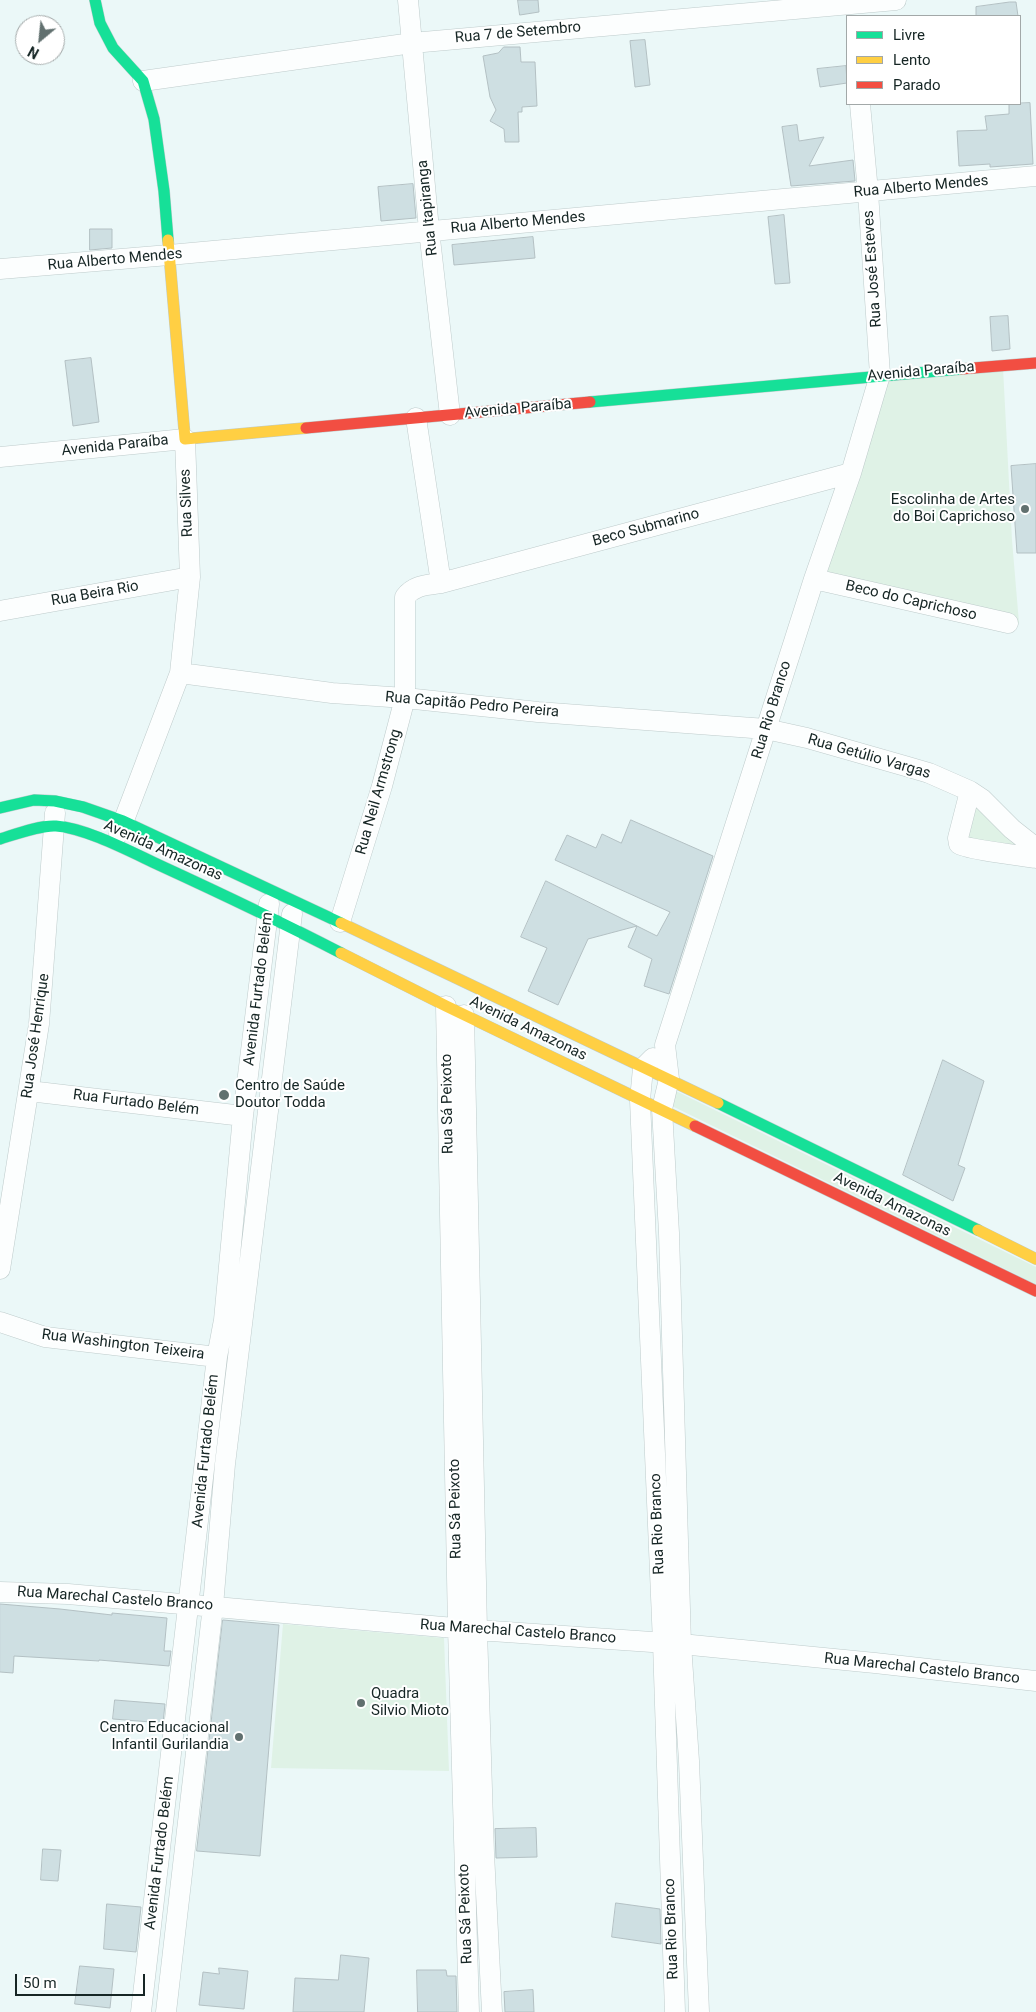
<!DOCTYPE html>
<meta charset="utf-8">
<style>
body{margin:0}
#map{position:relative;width:1036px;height:2012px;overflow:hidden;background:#ebf8f8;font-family:Roboto,sans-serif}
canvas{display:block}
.legend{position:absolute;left:846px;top:15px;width:175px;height:90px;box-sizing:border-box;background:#fff;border:1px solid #a2a8a8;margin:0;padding:6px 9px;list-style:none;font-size:15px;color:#162625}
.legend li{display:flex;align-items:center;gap:10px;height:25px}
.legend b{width:25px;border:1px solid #a2a8a8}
.north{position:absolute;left:15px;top:15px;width:50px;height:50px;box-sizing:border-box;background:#fff;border:1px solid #a2a8a8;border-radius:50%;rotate:208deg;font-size:14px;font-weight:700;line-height:20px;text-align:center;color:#162625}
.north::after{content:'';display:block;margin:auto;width:18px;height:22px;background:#61706f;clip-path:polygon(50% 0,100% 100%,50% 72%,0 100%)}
.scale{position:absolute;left:15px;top:1974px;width:130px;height:22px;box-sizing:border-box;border:2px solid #162625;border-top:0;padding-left:6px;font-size:15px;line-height:18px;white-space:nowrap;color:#162625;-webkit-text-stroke:4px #fff;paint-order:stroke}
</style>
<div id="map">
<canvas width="1036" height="2012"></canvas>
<ul class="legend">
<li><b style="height:6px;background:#16e098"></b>Livre</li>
<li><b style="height:6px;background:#ffcf43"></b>Lento</li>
<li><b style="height:6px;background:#f24e42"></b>Parado</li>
</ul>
<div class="north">N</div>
<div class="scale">50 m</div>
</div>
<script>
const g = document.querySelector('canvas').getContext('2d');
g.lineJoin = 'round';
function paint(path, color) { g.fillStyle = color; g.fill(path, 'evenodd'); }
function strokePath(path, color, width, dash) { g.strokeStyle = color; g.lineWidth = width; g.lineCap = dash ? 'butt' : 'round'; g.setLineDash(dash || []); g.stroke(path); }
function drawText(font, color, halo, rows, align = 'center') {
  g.font = font + ' Roboto,sans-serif'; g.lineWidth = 4; g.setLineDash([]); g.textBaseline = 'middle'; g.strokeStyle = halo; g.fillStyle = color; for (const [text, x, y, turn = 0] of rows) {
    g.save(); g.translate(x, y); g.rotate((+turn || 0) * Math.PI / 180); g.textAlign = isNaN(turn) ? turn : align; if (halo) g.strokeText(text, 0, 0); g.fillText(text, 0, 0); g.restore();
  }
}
paint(new Path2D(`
 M 1003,368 L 1012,540 L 1019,623 L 882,591 L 820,581 L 880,377 Z
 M 972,796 L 1021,846 L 961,847 Z
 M 676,1091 L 1036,1267 L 1036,1284 L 672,1106 Z
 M 283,1624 L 444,1638 L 449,1771 L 271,1768 Z`), '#dff2e6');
const building = new Path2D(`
 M 518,0 L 538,0 L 539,12 L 520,15 Z
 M 1010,2 L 1016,2 L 1018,16 L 976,16 L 976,7 Z
 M 645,40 L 650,85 L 635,87 L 630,41 Z
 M 504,47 L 520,47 L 521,62 L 535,62 L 537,106 L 522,107 L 522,112 L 518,112 L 519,142 L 505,142 L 504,129 L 490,121 L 496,110 L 490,97 L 483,56 L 498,53 Z
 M 846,66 L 847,83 L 820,87 L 817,69 Z
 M 1030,103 L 1033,164 L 990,167 L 990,164 L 959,166 L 957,131 L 987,130 L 985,116 L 1009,114 L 1009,104 Z
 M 797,125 L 799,141 L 824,137 L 809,166 L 853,160 L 855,181 L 791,186 L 782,127 Z
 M 413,184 L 416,218 L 381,221 L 378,187 Z
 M 784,215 L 790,283 L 775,284 L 768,217 Z
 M 90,229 L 112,229 L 112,248 L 90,250 Z
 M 533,237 L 535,258 L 454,265 L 452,245 Z
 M 1008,316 L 1010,349 L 992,351 L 990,317 Z
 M 91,358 L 99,422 L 73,426 L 65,361 Z
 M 1036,464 L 1036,553 L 1017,553 L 1011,466 Z
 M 631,820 L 713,856 L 669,994 L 644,986 L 652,959 L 628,947 L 637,926 L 657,936 L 670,912 L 555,860 L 567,835 L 596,848 L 602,834 L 621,843 Z
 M 546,881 L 637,926 L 588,939 L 558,1005 L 528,991 L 547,948 L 521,937 Z
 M 943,1060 L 984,1081 L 958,1165 L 965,1168 L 953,1201 L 903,1175 Z
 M 0,1604 L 60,1609 L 112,1615 L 112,1613 L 167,1618 L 164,1651 L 171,1651 L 169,1666 L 99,1660 L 99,1661 L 14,1656 L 13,1673 L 0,1672 Z
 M 223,1620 L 279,1625 L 260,1856 L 197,1851 Z
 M 115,1700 L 165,1704 L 163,1723 L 113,1719 Z
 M 536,1828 L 537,1857 L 496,1858 L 495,1829 Z
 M 43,1849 L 61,1850 L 58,1881 L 41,1880 Z
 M 616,1903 L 660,1909 L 661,1944 L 612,1937 Z
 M 107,1904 L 141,1907 L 136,1952 L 104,1949 Z
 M 341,1955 L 369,1958 L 364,2012 L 293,2012 L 295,1978 L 338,1980 Z
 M 80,1966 L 114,1969 L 110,2008 L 75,2004 Z
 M 219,1968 L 248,1971 L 244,2009 L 199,2005 L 203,1972 L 219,1974 Z
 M 417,1970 L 446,1970 L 447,1976 L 456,1976 L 457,2012 L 418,2012 Z
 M 533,1990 L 534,2012 L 505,2012 L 504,1992 Z`);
paint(building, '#cedfe2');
strokePath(building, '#b3c0c3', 1);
const street = new Path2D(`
 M 408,0 L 429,230 L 450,415
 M 143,81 L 412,43 L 896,0
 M 0,269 L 169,255 L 1036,176
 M 416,418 L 441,583
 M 0,457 L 185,439 L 190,577 L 180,673 L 119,833
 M 814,579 L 1008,623
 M 0,611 L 190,577
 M 180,673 L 332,693 L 405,698 L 538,712 L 766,729 L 807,738 L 905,766 L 929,773 L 970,791 L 982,799 L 1012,829 L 1036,848
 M 970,791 L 958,838 L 959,844 C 965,849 1024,856 1036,858
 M 340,922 L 382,786 L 405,698 L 405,597 C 414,585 427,585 441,583 L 851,473
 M 446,1006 L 458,1628 L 469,2012
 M 464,1015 L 477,1630 L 484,1853 L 492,2012
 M 653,1058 L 643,1068 L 640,1100 L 663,1643 L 675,2012
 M 29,1091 L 243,1116
 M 0,1269 L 39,1024 L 55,813
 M 0,1322 L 45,1337 L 217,1357
 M 0,1592 L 68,1594 L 477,1630 L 681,1644 L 875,1663 L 1036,1681
 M 141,2012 L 217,1357 L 224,1320 L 243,1116 L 269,904
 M 166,2012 L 213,1606 L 225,1464 L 292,914
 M 699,2012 L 689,1761 L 681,1644 L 669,1233 L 662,1109 L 669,1079 L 665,1045 L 814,579 L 851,473 L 880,375 L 868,192 L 860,104`);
const fast = new Path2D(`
 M 95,0 L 100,23 L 113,48 L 143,81 L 154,119 L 164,191 L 168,240
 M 590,402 L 961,369
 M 0,808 L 34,800 L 55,801 L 83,807 L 123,821 L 341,923
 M 0,839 C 16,834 40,825 56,826 C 86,828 131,852 159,865 C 220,893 281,922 341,953
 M 718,1103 L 978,1230`);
const slow = new Path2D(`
 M 168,240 L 185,439 L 306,428
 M 341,923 L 718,1103
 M 341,953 L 446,1006 L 695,1126
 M 978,1230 L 1036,1259`);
const jam = new Path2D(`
 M 961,369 L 1036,363
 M 306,428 L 590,402
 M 695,1126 L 1036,1291`);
strokePath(street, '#becbcb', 21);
strokePath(fast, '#becbcb', 12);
strokePath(slow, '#becbcb', 12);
strokePath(jam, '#becbcb', 12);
strokePath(street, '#fcfefe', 20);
strokePath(fast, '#16e098', 11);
strokePath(slow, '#ffcf43', 11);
strokePath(jam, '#f24e42', 11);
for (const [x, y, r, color] of [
 [1025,509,5,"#61706f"],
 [224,1095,6,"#61706f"],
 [361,1703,5,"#61706f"],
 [239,1737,5,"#61706f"]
]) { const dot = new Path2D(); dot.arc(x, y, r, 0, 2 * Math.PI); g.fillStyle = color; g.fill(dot); strokePath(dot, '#fff', 2); }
drawText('15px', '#162625', '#fff', [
 ["Rua 7 de Setembro",518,33,-5],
 ["Rua Alberto Mendes",921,187,-5],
 ["Rua Itapiranga",428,208,-96],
 ["Rua Alberto Mendes",518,223,-5],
 ["Rua Alberto Mendes",115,260,-5],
 ["Rua José Esteves",873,269,-94],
 ["Avenida Paraíba",921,372,-5],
 ["Avenida Paraíba",518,409,-5],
 ["Avenida Paraíba",115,446,-6],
 ["Rua Silves",187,503,-92],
 ["Beco Submarino",646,528,-15],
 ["Rua Beira Rio",95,594,-10],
 ["Beco do Caprichoso",911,601,13],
 ["Rua Capitão Pedro Pereira",472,705,5],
 ["Rua Rio Branco",772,710,-73],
 ["Rua Getúlio Vargas",869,757,16],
 ["Rua Neil Armstrong",379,792,-74],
 ["Avenida Amazonas",163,851,24],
 ["Avenida Furtado Belém",259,989,-83],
 ["Avenida Amazonas",528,1029,26],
 ["Rua José Henrique",36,1036,-82],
 ["Rua Furtado Belém",136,1103,7],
 ["Rua Sá Peixoto",448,1104,-91],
 ["Avenida Amazonas",892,1205,26],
 ["Rua Washington Teixeira",123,1345,7],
 ["Avenida Furtado Belém",206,1451,-84],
 ["Rua Sá Peixoto",456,1509,-91],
 ["Rua Rio Branco",658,1524,-92],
 ["Rua Marechal Castelo Branco",115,1599,4],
 ["Rua Marechal Castelo Branco",518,1632,4],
 ["Rua Marechal Castelo Branco",922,1669,6],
 ["Avenida Furtado Belém",160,1853,-83],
 ["Rua Sá Peixoto",466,1914,-92],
 ["Rua Rio Branco",672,1929,-92]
]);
drawText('15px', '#162625', '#fff', [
 ["Escolinha de Artes",1015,500],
 ["do Boi Caprichoso",1015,517],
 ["Centro de Saúde",235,1086,"left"],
 ["Doutor Todda",235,1103,"left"],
 ["Quadra",371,1694,"left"],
 ["Silvio Mioto",371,1711,"left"],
 ["Centro Educacional",229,1728],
 ["Infantil Gurilandia",229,1745]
], 'right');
</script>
